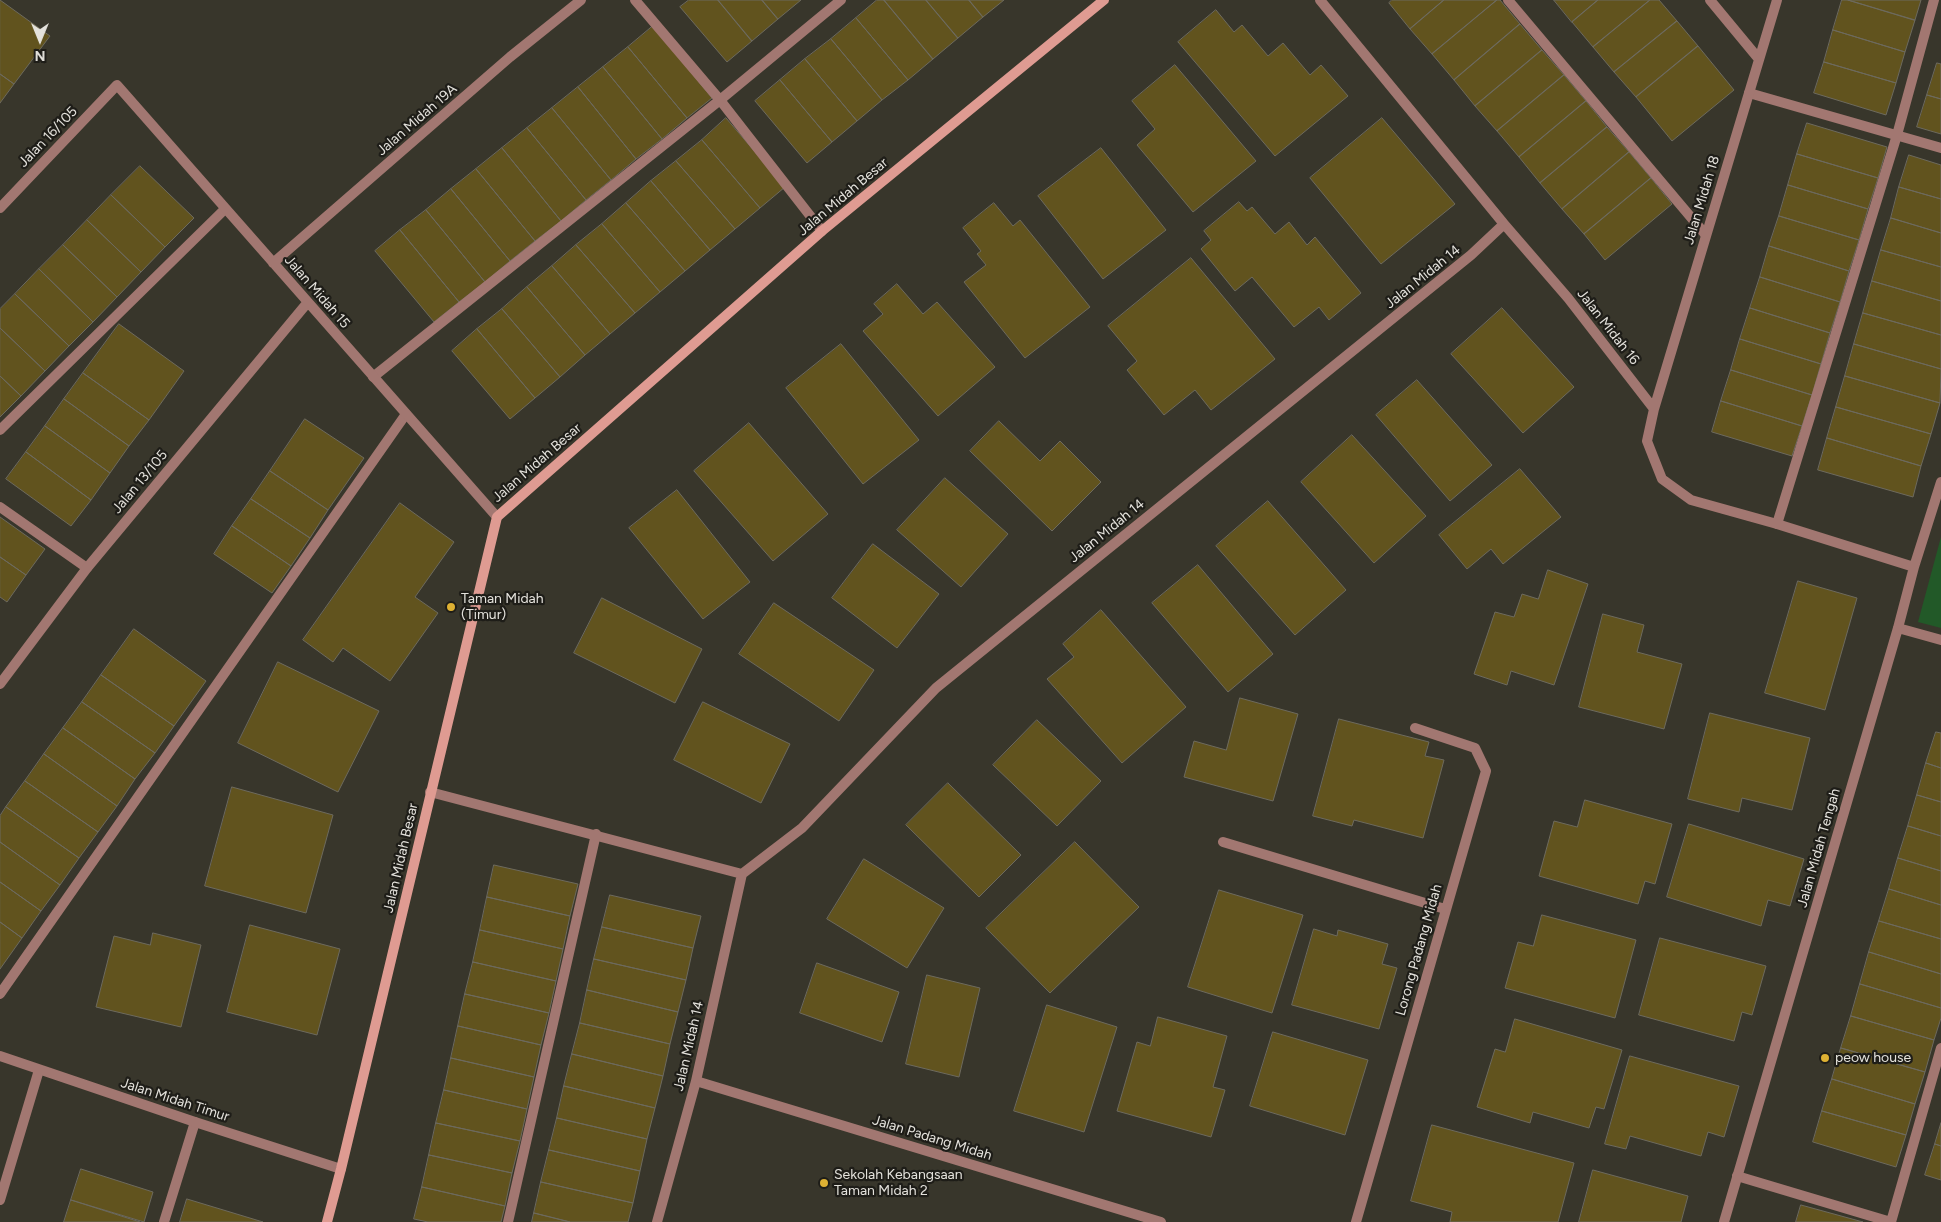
<!DOCTYPE html>
<style>
body{margin:0}
#map{position:relative;width:1941px;height:1222px;overflow:hidden;background:#38362b;font-family:Figtree,sans-serif}
canvas{display:block}
.north{position:absolute;left:15px;top:15px;width:50px;height:50px;-webkit-text-stroke:4px #1e1d18;paint-order:stroke;rotate:180deg;font-size:14px;font-weight:700;line-height:20px;text-align:center;color:#e4e2dc}
.north::after{content:'';display:block;margin:auto;width:18px;height:22px;background:#e4e2dc;clip-path:polygon(50% 0,100% 100%,50% 72%,0 100%)}
</style>
<div id="map">
<canvas width="1941" height="1222"></canvas>
<div class="north">N</div>
</div>
<script>
const g = document.querySelector('canvas').getContext('2d');
g.lineJoin = 'round';
function paint(path, color) { g.fillStyle = color; g.fill(path, 'evenodd'); }
function strokePath(path, color, width, dash) { g.strokeStyle = color; g.lineWidth = width; g.lineCap = dash ? 'butt' : 'round'; g.setLineDash(dash || []); g.stroke(path); }
function drawText(font, color, halo, rows, align = 'center') {
  g.font = font + ' Figtree,sans-serif'; g.lineWidth = 4.5; g.setLineDash([]); g.textBaseline = 'middle'; g.strokeStyle = halo; g.fillStyle = color; for (const [text, x, y, turn = 0] of rows) {
    g.save(); g.translate(x, y); g.rotate((+turn || 0) * Math.PI / 180); g.textAlign = isNaN(turn) ? turn : align; if (halo) g.strokeText(text, 0, 0); g.fillText(text, 0, 0); g.restore();
  }
}
paint(new Path2D(`
 M 1941,537 L 1941,628 L 1918,622 Z`), '#225928');
const building = new Path2D(`
 M 0,0 L 50,36 L 14,84 L 0,74 Z
 M 689,0 L 718,0 L 752,41 L 727,62 L 680,7 Z
 M 718,0 L 762,0 L 778,19 L 752,41 Z
 M 762,0 L 801,0 L 778,19 Z
 M 877,0 L 884,0 L 933,59 L 908,80 L 856,18 Z
 M 884,0 L 926,0 L 958,38 L 933,59 Z
 M 926,0 L 969,0 L 983,17 L 958,38 Z
 M 969,0 L 1004,0 L 983,17 Z
 M 1392,0 L 1444,0 L 1410,29 L 1389,3 Z
 M 1444,0 L 1497,0 L 1432,54 L 1410,29 Z
 M 1497,0 L 1500,0 L 1520,24 L 1454,80 L 1432,54 Z
 M 1554,0 L 1598,0 L 1572,22 Z
 M 1598,0 L 1650,0 L 1593,47 L 1572,22 Z
 M 1650,0 L 1659,0 L 1677,21 L 1614,72 L 1593,47 Z
 M 1842,0 L 1848,0 L 1915,20 L 1905,52 L 1833,30 Z
 M 1848,0 L 1921,0 L 1915,20 Z
 M 1216,10 L 1234,32 L 1242,25 L 1268,56 L 1283,43 L 1310,75 L 1321,65 L 1348,96 L 1275,156 L 1178,42 Z
 M 856,18 L 908,80 L 882,100 L 831,39 Z
 M 1677,21 L 1698,46 L 1636,97 L 1614,72 Z
 M 1520,24 L 1542,50 L 1475,106 L 1454,80 Z
 M 653,26 L 712,98 L 687,118 L 628,47 Z
 M 1833,30 L 1905,52 L 1896,83 L 1824,62 Z
 M 831,39 L 882,100 L 857,121 L 805,59 Z
 M 1698,46 L 1734,90 L 1672,141 L 1636,97 Z
 M 628,47 L 687,118 L 662,139 L 603,67 Z
 M 1542,50 L 1564,75 L 1497,131 L 1475,106 Z
 M 805,59 L 857,121 L 832,142 L 780,80 Z
 M 1824,62 L 1896,83 L 1886,115 L 1814,93 Z
 M 1937,63 L 1941,64 L 1941,99 L 1927,95 Z
 M 1175,65 L 1256,161 L 1193,212 L 1137,145 L 1155,129 L 1132,101 Z
 M 603,67 L 662,139 L 636,159 L 578,87 Z
 M 0,74 L 14,84 L 0,103 Z
 M 1564,75 L 1586,101 L 1519,157 L 1497,131 Z
 M 780,80 L 832,142 L 807,163 L 755,101 Z
 M 578,87 L 636,159 L 611,180 L 552,108 Z
 M 1927,95 L 1941,99 L 1941,134 L 1917,127 Z
 M 1586,101 L 1607,127 L 1540,183 L 1519,157 Z
 M 552,108 L 611,180 L 586,200 L 527,128 Z
 M 726,118 L 785,187 L 760,208 L 702,140 Z
 M 1382,118 L 1455,204 L 1381,264 L 1310,178 Z
 M 1807,123 L 1887,147 L 1878,178 L 1797,154 Z
 M 1607,127 L 1629,152 L 1562,209 L 1540,183 Z
 M 527,128 L 586,200 L 561,221 L 502,148 Z
 M 702,140 L 760,208 L 735,229 L 676,161 Z
 M 502,148 L 561,221 L 535,241 L 476,169 Z
 M 1101,148 L 1166,230 L 1103,279 L 1038,196 Z
 M 1629,152 L 1651,178 L 1584,234 L 1562,209 Z
 M 1797,154 L 1878,178 L 1868,209 L 1788,185 Z
 M 1909,155 L 1941,165 L 1941,199 L 1899,187 Z
 M 676,161 L 735,229 L 710,250 L 651,181 Z
 M 140,166 L 194,218 L 165,247 L 111,195 Z
 M 476,169 L 535,241 L 510,261 L 451,189 Z
 M 1651,178 L 1672,204 L 1605,260 L 1584,234 Z
 M 651,181 L 710,250 L 685,271 L 626,203 Z
 M 1788,185 L 1868,209 L 1859,240 L 1779,216 Z
 M 1899,187 L 1941,199 L 1941,233 L 1891,218 Z
 M 451,189 L 510,261 L 485,282 L 426,210 Z
 M 111,195 L 165,247 L 141,272 L 87,220 Z
 M 1239,202 L 1247,211 L 1252,207 L 1275,234 L 1289,222 L 1307,245 L 1315,237 L 1361,293 L 1329,320 L 1319,307 L 1294,327 L 1252,277 L 1235,291 L 1201,249 L 1211,240 L 1204,231 Z
 M 626,203 L 685,271 L 660,292 L 602,224 Z
 M 994,203 L 1013,226 L 1020,220 L 1090,307 L 1025,358 L 964,282 L 986,265 L 977,254 L 981,251 L 963,228 Z
 M 426,210 L 485,282 L 459,302 L 400,230 Z
 M 1779,216 L 1859,240 L 1849,271 L 1769,246 Z
 M 1891,218 L 1941,233 L 1941,267 L 1881,250 Z
 M 87,220 L 141,272 L 117,297 L 63,245 Z
 M 602,224 L 660,292 L 635,313 L 576,245 Z
 M 400,230 L 459,302 L 434,322 L 375,251 Z
 M 63,245 L 117,297 L 93,322 L 39,269 Z
 M 576,245 L 635,313 L 610,334 L 552,266 Z
 M 1769,246 L 1849,271 L 1840,302 L 1760,277 Z
 M 1881,250 L 1941,267 L 1941,301 L 1872,281 Z
 M 1191,258 L 1275,359 L 1211,410 L 1195,390 L 1164,415 L 1127,370 L 1137,361 L 1108,326 Z
 M 552,266 L 610,334 L 585,355 L 527,287 Z
 M 39,269 L 93,322 L 69,346 L 15,294 Z
 M 1760,277 L 1840,302 L 1830,333 L 1750,308 Z
 M 1872,281 L 1941,301 L 1941,335 L 1863,313 Z
 M 897,284 L 923,314 L 937,302 L 995,367 L 938,416 L 863,331 L 883,314 L 874,304 Z
 M 527,287 L 585,355 L 560,377 L 502,309 Z
 M 15,294 L 69,346 L 45,371 L 0,328 L 0,309 Z
 M 1502,308 L 1574,387 L 1523,433 L 1451,354 Z
 M 1750,308 L 1830,333 L 1821,364 L 1740,339 Z
 M 502,309 L 560,377 L 535,398 L 477,329 Z
 M 1863,313 L 1941,335 L 1941,369 L 1854,344 Z
 M 119,324 L 184,371 L 149,420 L 83,373 Z
 M 0,328 L 45,371 L 21,396 L 0,376 Z
 M 477,329 L 535,398 L 510,419 L 452,351 Z
 M 1740,339 L 1821,364 L 1812,395 L 1731,370 Z
 M 841,344 L 919,440 L 863,484 L 786,388 Z
 M 1854,344 L 1941,369 L 1940,403 L 1845,376 Z
 M 1731,370 L 1812,395 L 1802,426 L 1721,401 Z
 M 83,373 L 149,420 L 129,446 L 64,399 Z
 M 0,376 L 21,396 L 0,417 Z
 M 1845,376 L 1940,403 L 1931,434 L 1836,407 Z
 M 1417,380 L 1492,465 L 1450,501 L 1376,415 Z
 M 64,399 L 129,446 L 110,473 L 45,426 Z
 M 1721,401 L 1802,426 L 1792,456 L 1712,432 Z
 M 1836,407 L 1931,434 L 1921,466 L 1827,438 Z
 M 305,419 L 364,458 L 328,510 L 270,471 Z
 M 999,421 L 1040,461 L 1060,441 L 1101,482 L 1052,531 L 970,451 Z
 M 749,423 L 828,514 L 773,561 L 694,471 Z
 M 45,426 L 110,473 L 91,500 L 26,452 Z
 M 1352,435 L 1426,516 L 1374,563 L 1301,482 Z
 M 1827,438 L 1921,466 L 1913,497 L 1818,470 Z
 M 26,452 L 91,500 L 71,526 L 6,479 Z
 M 1520,469 L 1561,517 L 1503,564 L 1491,549 L 1467,569 L 1439,535 Z
 M 270,471 L 328,510 L 310,538 L 251,499 Z
 M 945,478 L 1008,534 L 961,587 L 897,530 Z
 M 677,490 L 750,582 L 703,619 L 629,528 Z
 M 251,499 L 310,538 L 291,566 L 232,526 Z
 M 1268,501 L 1346,590 L 1295,635 L 1216,546 Z
 M 400,503 L 454,542 L 415,597 L 438,613 L 390,681 L 343,648 L 333,662 L 303,640 Z
 M 0,517 L 45,549 L 26,575 L 0,557 Z
 M 232,526 L 291,566 L 272,593 L 214,554 Z
 M 873,544 L 939,594 L 897,648 L 832,598 Z
 M 0,557 L 26,575 L 7,602 L 0,597 Z
 M 1198,565 L 1273,654 L 1228,692 L 1152,603 Z
 M 1548,570 L 1588,584 L 1554,685 L 1511,671 L 1507,685 L 1474,674 L 1495,612 L 1514,617 L 1522,594 L 1538,599 Z
 M 1798,581 L 1857,598 L 1825,710 L 1765,693 Z
 M 602,598 L 702,649 L 675,703 L 574,653 Z
 M 774,603 L 874,670 L 839,721 L 739,654 Z
 M 1101,610 L 1186,707 L 1122,763 L 1047,679 L 1074,657 L 1063,644 Z
 M 1603,614 L 1644,625 L 1637,652 L 1682,664 L 1664,729 L 1579,707 Z
 M 134,629 L 206,681 L 174,726 L 101,675 Z
 M 278,662 L 379,711 L 338,792 L 238,743 Z
 M 101,675 L 174,726 L 155,753 L 82,702 Z
 M 1240,698 L 1298,714 L 1273,801 L 1184,777 L 1194,741 L 1226,750 Z
 M 82,702 L 155,753 L 135,779 L 63,728 Z
 M 703,702 L 790,744 L 761,803 L 674,760 Z
 M 1710,713 L 1810,738 L 1792,810 L 1742,798 L 1739,812 L 1688,799 Z
 M 1339,719 L 1429,742 L 1425,756 L 1444,760 L 1423,838 L 1354,820 L 1352,826 L 1313,816 Z
 M 1037,720 L 1101,781 L 1057,826 L 993,765 Z
 M 63,728 L 135,779 L 117,806 L 44,754 Z
 M 1936,732 L 1941,733 L 1941,768 L 1926,763 Z
 M 44,754 L 117,806 L 98,832 L 25,781 Z
 M 1926,763 L 1941,768 L 1941,802 L 1917,795 Z
 M 25,781 L 98,832 L 79,858 L 6,807 Z
 M 948,783 L 1021,855 L 979,897 L 906,825 Z
 M 232,787 L 333,815 L 306,913 L 205,886 Z
 M 1917,795 L 1941,802 L 1941,836 L 1908,826 Z
 M 1585,800 L 1672,824 L 1655,884 L 1645,881 L 1638,904 L 1539,876 L 1554,821 L 1577,827 Z
 M 6,807 L 79,858 L 60,885 L 0,842 L 0,816 Z
 M 1689,824 L 1804,859 L 1790,906 L 1768,900 L 1761,926 L 1667,897 Z
 M 1908,826 L 1941,836 L 1941,871 L 1898,858 Z
 M 0,842 L 60,885 L 41,911 L 0,882 Z
 M 1075,842 L 1139,907 L 1050,993 L 986,928 Z
 M 1898,858 L 1941,871 L 1941,905 L 1889,889 Z
 M 864,859 L 944,908 L 907,968 L 827,919 Z
 M 494,865 L 578,884 L 570,916 L 487,897 Z
 M 0,882 L 41,911 L 22,938 L 0,922 Z
 M 1889,889 L 1941,905 L 1941,939 L 1879,921 Z
 M 1219,890 L 1303,915 L 1272,1013 L 1188,987 Z
 M 610,895 L 701,916 L 693,948 L 602,927 Z
 M 487,897 L 570,916 L 563,949 L 480,930 Z
 M 1542,915 L 1636,940 L 1615,1018 L 1505,988 L 1518,942 L 1533,946 Z
 M 1879,921 L 1941,939 L 1941,974 L 1869,952 Z
 M 0,922 L 22,938 L 0,969 Z
 M 250,925 L 340,949 L 317,1035 L 227,1012 Z
 M 602,927 L 693,948 L 686,980 L 594,959 Z
 M 1314,929 L 1337,936 L 1338,930 L 1388,944 L 1382,964 L 1397,968 L 1379,1029 L 1292,1005 Z
 M 480,930 L 563,949 L 556,981 L 473,962 Z
 M 153,933 L 201,945 L 181,1027 L 96,1007 L 114,936 L 150,945 Z
 M 1660,938 L 1766,966 L 1752,1015 L 1742,1012 L 1734,1041 L 1639,1015 Z
 M 1869,952 L 1941,974 L 1941,1008 L 1860,984 Z
 M 594,959 L 686,980 L 678,1012 L 587,990 Z
 M 473,962 L 556,981 L 549,1013 L 465,994 Z
 M 817,963 L 899,992 L 882,1042 L 800,1013 Z
 M 927,975 L 980,988 L 959,1077 L 906,1064 Z
 M 1860,984 L 1941,1008 L 1941,1018 L 1934,1040 L 1851,1016 Z
 M 587,990 L 678,1012 L 670,1044 L 580,1023 Z
 M 465,994 L 549,1013 L 541,1045 L 458,1026 Z
 M 1047,1005 L 1117,1027 L 1084,1132 L 1014,1111 Z
 M 1851,1016 L 1934,1040 L 1925,1072 L 1841,1048 Z
 M 1158,1017 L 1227,1036 L 1213,1087 L 1225,1090 L 1211,1137 L 1117,1111 L 1137,1042 L 1150,1046 Z
 M 1515,1019 L 1622,1050 L 1604,1109 L 1596,1107 L 1589,1128 L 1533,1112 L 1530,1123 L 1477,1107 L 1495,1049 L 1505,1052 Z
 M 580,1023 L 670,1044 L 663,1076 L 572,1054 Z
 M 458,1026 L 541,1045 L 534,1077 L 451,1058 Z
 M 1273,1032 L 1368,1060 L 1345,1135 L 1250,1106 Z
 M 1841,1048 L 1925,1072 L 1915,1104 L 1832,1079 Z
 M 572,1054 L 663,1076 L 655,1108 L 564,1086 Z
 M 1630,1056 L 1739,1086 L 1724,1137 L 1708,1132 L 1701,1156 L 1630,1136 L 1626,1149 L 1605,1144 Z
 M 451,1058 L 534,1077 L 527,1109 L 444,1090 Z
 M 1832,1079 L 1915,1104 L 1906,1135 L 1822,1111 Z
 M 564,1086 L 655,1108 L 647,1139 L 557,1118 Z
 M 444,1090 L 527,1109 L 520,1141 L 436,1123 Z
 M 1822,1111 L 1906,1135 L 1896,1167 L 1813,1142 Z
 M 557,1118 L 647,1139 L 640,1171 L 549,1150 Z
 M 436,1123 L 520,1141 L 512,1173 L 429,1155 Z
 M 1941,1123 L 1941,1146 L 1935,1144 Z
 M 1432,1125 L 1574,1163 L 1558,1222 L 1450,1222 L 1452,1212 L 1411,1201 Z
 M 1935,1144 L 1941,1146 L 1941,1180 L 1925,1175 Z
 M 549,1150 L 640,1171 L 633,1203 L 541,1182 Z
 M 429,1155 L 512,1173 L 505,1206 L 422,1187 Z
 M 81,1169 L 153,1192 L 144,1222 L 71,1200 Z
 M 1593,1170 L 1688,1196 L 1681,1222 L 1579,1222 Z
 M 541,1182 L 633,1203 L 628,1222 L 570,1222 L 534,1213 Z
 M 422,1187 L 505,1206 L 501,1222 L 428,1222 L 414,1219 Z
 M 187,1199 L 263,1222 L 180,1222 Z
 M 71,1200 L 140,1222 L 64,1222 Z
 M 1801,1205 L 1863,1222 L 1796,1222 Z
 M 534,1213 L 570,1222 L 532,1222 Z`);
paint(building, '#61531e');
strokePath(building, '#6d6a5e', 1);
strokePath(new Path2D(`
 M 635,0 L 720,100 L 822,231
 M 1508,0 L 1705,234
 M 1749,93 L 1941,148
 M 373,377 L 720,100 L 841,0
 M 0,430 L 225,209
 M 0,507 L 87,568
 M 1777,524 L 1897,135 L 1934,0
 M 0,994 L 406,414
 M 1737,1176 L 1891,1222
 M 164,1222 L 195,1122
 M 508,1222 L 596,834
 M 1891,1222 L 1941,1048`), '#a27771', 10);
strokePath(new Path2D(`
 M 1320,0 L 1504,224 L 1568,298 L 1654,409 L 1647,441 L 1662,479 L 1691,500 L 1777,524 L 1914,567
 M 1710,0 L 1758,58
 M 0,208 L 117,85 L 497,517
 M 273,263 L 510,57 L 581,0
 M 1654,409 L 1777,0
 M 1898,628 L 1941,640
 M 0,684 L 87,568 L 308,302
 M 430,792 L 742,874
 M 1223,842 L 1445,909
 M 0,1056 L 195,1122 L 341,1169
 M 696,1081 L 1161,1222
 M 0,1200 L 39,1070
 M 657,1222 L 696,1081 L 742,874 L 802,828 L 936,688 L 1471,255 L 1504,224
 M 1356,1222 L 1486,771 L 1475,748 L 1415,728
 M 1724,1222 L 1898,628 L 1914,567 L 1941,482`), '#a27771', 10);
strokePath(new Path2D(`
 M 327,1222 L 341,1169 L 497,517 L 822,231 L 1104,0`), '#df9b92', 10);
for (const [x, y, r, color] of [
 [451,607,5,"#deb133"],
 [1825,1058,5,"#deb133"],
 [824,1183,5,"#deb133"]
]) { const dot = new Path2D(); dot.arc(x, y, r, 0, 2 * Math.PI); g.fillStyle = color; g.fill(dot); strokePath(dot, '#1e1d18', 2); }
drawText('14px', '#e4e2dc', '#1e1d18', [
 ["Jalan Midah 19A",417,120,-41],
 ["Jalan 16/105",48,137,-46],
 ["Jalan Midah Besar",843,197,-40],
 ["Jalan Midah 18",1702,200,-73],
 ["Jalan Midah 14",1423,277,-39],
 ["Jalan Midah 15",317,292,49],
 ["Jalan Midah 16",1608,327,52],
 ["Jalan Midah Besar",537,463,-41],
 ["Jalan 13/105",140,482,-50],
 ["Jalan Midah 14",1107,531,-39],
 ["Jalan Midah Tengah",1819,848,-74],
 ["Jalan Midah Besar",401,858,-77],
 ["Lorong Padang Midah",1419,950,-74],
 ["Jalan Midah 14",689,1046,-77],
 ["Jalan Midah Timur",175,1100,18],
 ["Jalan Padang Midah",932,1138,17]
]);
drawText('14px', '#e4e2dc', '#1e1d18', [
 ["Taman Midah",461,599],
 ["(Timur)",461,615],
 ["peow house",1835,1058],
 ["Sekolah Kebangsaan",834,1175],
 ["Taman Midah 2",834,1191]
], 'left');
</script>
